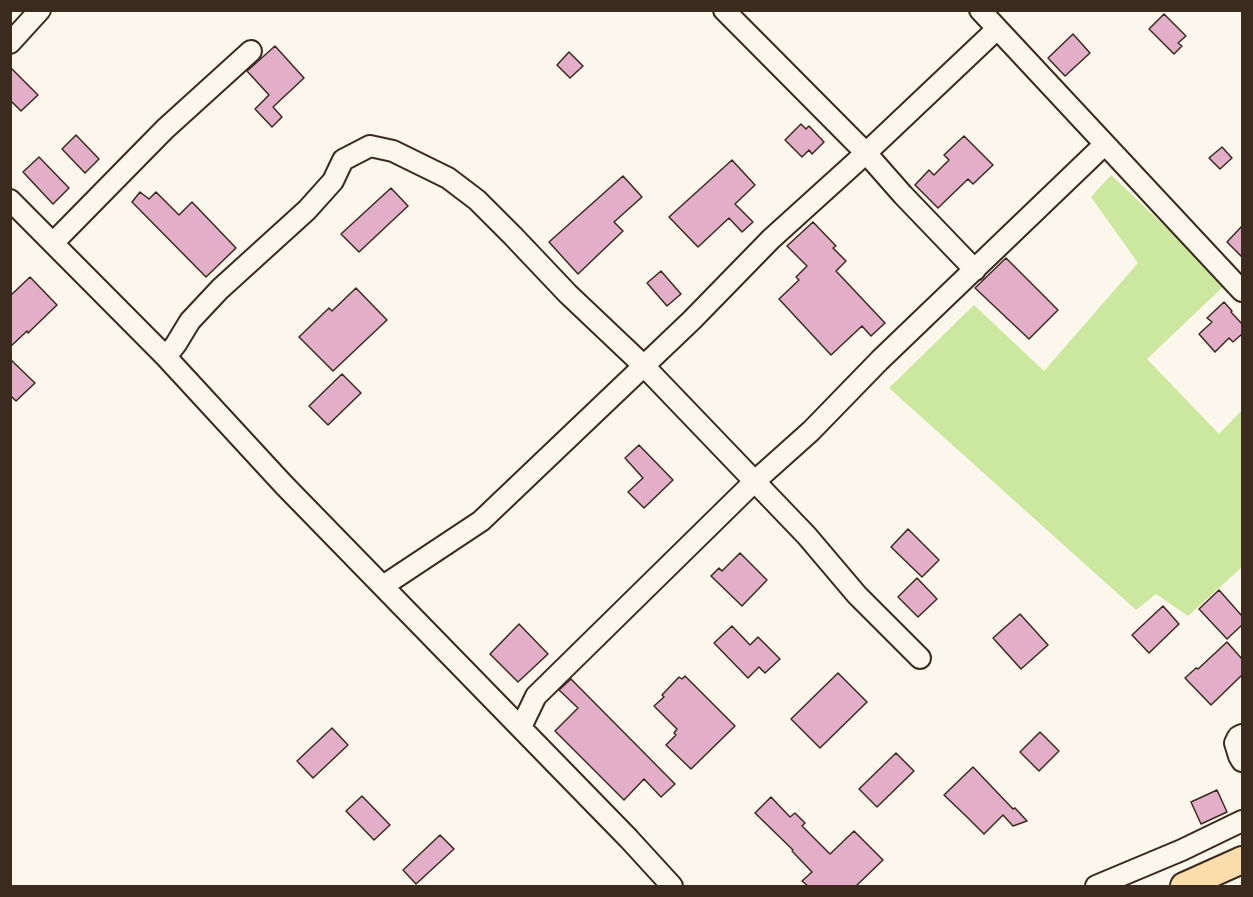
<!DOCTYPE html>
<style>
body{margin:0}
#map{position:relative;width:1253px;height:897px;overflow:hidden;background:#fbf7ec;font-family:Pangolin,sans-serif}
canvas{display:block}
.frame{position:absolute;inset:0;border:12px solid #3b2a1e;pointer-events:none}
</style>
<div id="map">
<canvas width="1253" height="897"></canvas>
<div class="frame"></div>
</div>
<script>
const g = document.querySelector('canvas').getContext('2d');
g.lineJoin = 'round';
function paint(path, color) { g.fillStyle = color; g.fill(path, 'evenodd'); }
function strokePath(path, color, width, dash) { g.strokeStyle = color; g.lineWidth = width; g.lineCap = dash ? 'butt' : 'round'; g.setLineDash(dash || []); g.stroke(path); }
paint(new Path2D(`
 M 1111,175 L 1226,284 L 1147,359 L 1219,434 L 1242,410 L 1242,567 L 1188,616 L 1156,594 L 1136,610 L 889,388 L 974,305 L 1044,371 L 1138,263 L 1091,197 Z`), '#cce79e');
const building = new Path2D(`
 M 1164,14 L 1186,36 L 1178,43 L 1182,46 L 1174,54 L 1149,29 Z
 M 1073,34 L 1090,53 L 1065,76 L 1048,58 Z
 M 275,46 L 304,78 L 273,107 L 282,117 L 272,127 L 255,109 L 269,95 L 247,71 Z
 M 569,52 L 583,66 L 570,78 L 557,65 Z
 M 10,67 L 38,95 L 21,111 L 10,100 Z
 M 801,124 L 806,129 L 809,126 L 824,142 L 812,154 L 809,150 L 802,157 L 785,140 Z
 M 76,135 L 99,159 L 85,173 L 62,149 Z
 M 964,136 L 993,165 L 973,184 L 968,179 L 938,208 L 915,185 L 929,170 L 934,175 L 949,160 L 944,155 Z
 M 1222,147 L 1232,158 L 1220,169 L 1209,158 Z
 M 39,157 L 69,188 L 53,204 L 23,172 Z
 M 732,160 L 755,185 L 735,204 L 753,222 L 742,232 L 729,218 L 698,247 L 669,217 Z
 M 623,176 L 642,197 L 614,222 L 623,231 L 578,274 L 549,242 Z
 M 391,188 L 408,206 L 359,252 L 341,234 Z
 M 140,192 L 149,199 L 156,192 L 179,215 L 192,202 L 236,248 L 206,277 L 132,202 Z
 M 813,222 L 836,246 L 833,248 L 846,261 L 836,271 L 885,323 L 871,336 L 862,326 L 831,355 L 779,299 L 799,280 L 796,277 L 807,266 L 787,246 Z
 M 1242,226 L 1242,257 L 1227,242 Z
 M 1006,258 L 1058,310 L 1029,339 L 975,288 Z
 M 661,271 L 681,294 L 667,306 L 647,283 Z
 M 30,277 L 57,305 L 28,333 L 27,331 L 10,347 L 10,296 Z
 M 356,288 L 387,320 L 333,371 L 299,337 L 329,308 L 332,311 Z
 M 1224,302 L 1232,311 L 1231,312 L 1242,324 L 1242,334 L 1233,342 L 1229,338 L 1215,352 L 1199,334 L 1212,322 L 1207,318 Z
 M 10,359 L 35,383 L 16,401 L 10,395 Z
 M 342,374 L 361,393 L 328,425 L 309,406 Z
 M 639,445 L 673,480 L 644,508 L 628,492 L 643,478 L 625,458 Z
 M 908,529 L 939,560 L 922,577 L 891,547 Z
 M 740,553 L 767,580 L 742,606 L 711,576 L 719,568 L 722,571 Z
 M 917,578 L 937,599 L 918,617 L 898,597 Z
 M 1219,590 L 1242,616 L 1242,625 L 1227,639 L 1199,609 Z
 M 1163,606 L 1179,624 L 1149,653 L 1132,635 Z
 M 1020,614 L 1048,645 L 1021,669 L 993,638 Z
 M 519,624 L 548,654 L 518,682 L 490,654 Z
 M 732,626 L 750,645 L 758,637 L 780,659 L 765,673 L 759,667 L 748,678 L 714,643 Z
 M 1227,642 L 1242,659 L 1242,675 L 1211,705 L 1185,678 L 1196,668 L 1198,669 Z
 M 838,673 L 867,702 L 820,748 L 791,719 Z
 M 685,676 L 735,726 L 691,769 L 666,745 L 676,735 L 674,733 L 677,729 L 654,706 L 664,697 L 662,695 L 679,677 L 682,679 Z
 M 571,679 L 675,784 L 661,797 L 644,779 L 624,800 L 555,731 L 578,708 L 559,690 Z
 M 332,728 L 348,745 L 313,778 L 297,761 Z
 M 1040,732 L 1059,751 L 1039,771 L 1020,752 Z
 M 896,753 L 914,771 L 877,807 L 859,789 Z
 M 973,767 L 1013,809 L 1015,808 L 1027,821 L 1013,826 L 1003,815 L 984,834 L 967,817 L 944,795 Z
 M 1217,790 L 1227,812 L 1201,824 L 1191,802 Z
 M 362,796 L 390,825 L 374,840 L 346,811 Z
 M 771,797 L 790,817 L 795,813 L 805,823 L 802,826 L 830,854 L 854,831 L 883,860 L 856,886 L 808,886 L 802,881 L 812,872 L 792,851 L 793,850 L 755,813 Z
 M 440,835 L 454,849 L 416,884 L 403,870 Z`);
paint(building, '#e3aec8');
strokePath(building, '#3b2a1e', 1.5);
const minor = new Path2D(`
 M 724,10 L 866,153 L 903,195 L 975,270
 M 980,10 L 1242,291
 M 10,43 L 40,10
 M 10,200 L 166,357 L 284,485 L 629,839 L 672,886
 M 53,243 L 165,129 L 251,51
 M 166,357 L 176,344 L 190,321 L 220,289 L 307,210 L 333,181 L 343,160 L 370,146 L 393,151 L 448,178 L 477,200 L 513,236 L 568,294 L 644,366 L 807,536 L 857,595 L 920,658
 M 383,586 L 481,521 L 692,320 L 771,239 L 866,153 L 997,29
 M 521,727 L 536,696 L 754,482 L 811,431 L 880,360 L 1104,145
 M 1242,735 L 1238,737 L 1235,743 L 1239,756 L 1242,761
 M 1096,886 L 1182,850 L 1242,821`);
const major = new Path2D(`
 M 1184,886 L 1242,860`);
strokePath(minor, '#3b2a1e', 24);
strokePath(major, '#3b2a1e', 30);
strokePath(minor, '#fbf7ec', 20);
strokePath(major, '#faddab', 26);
</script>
